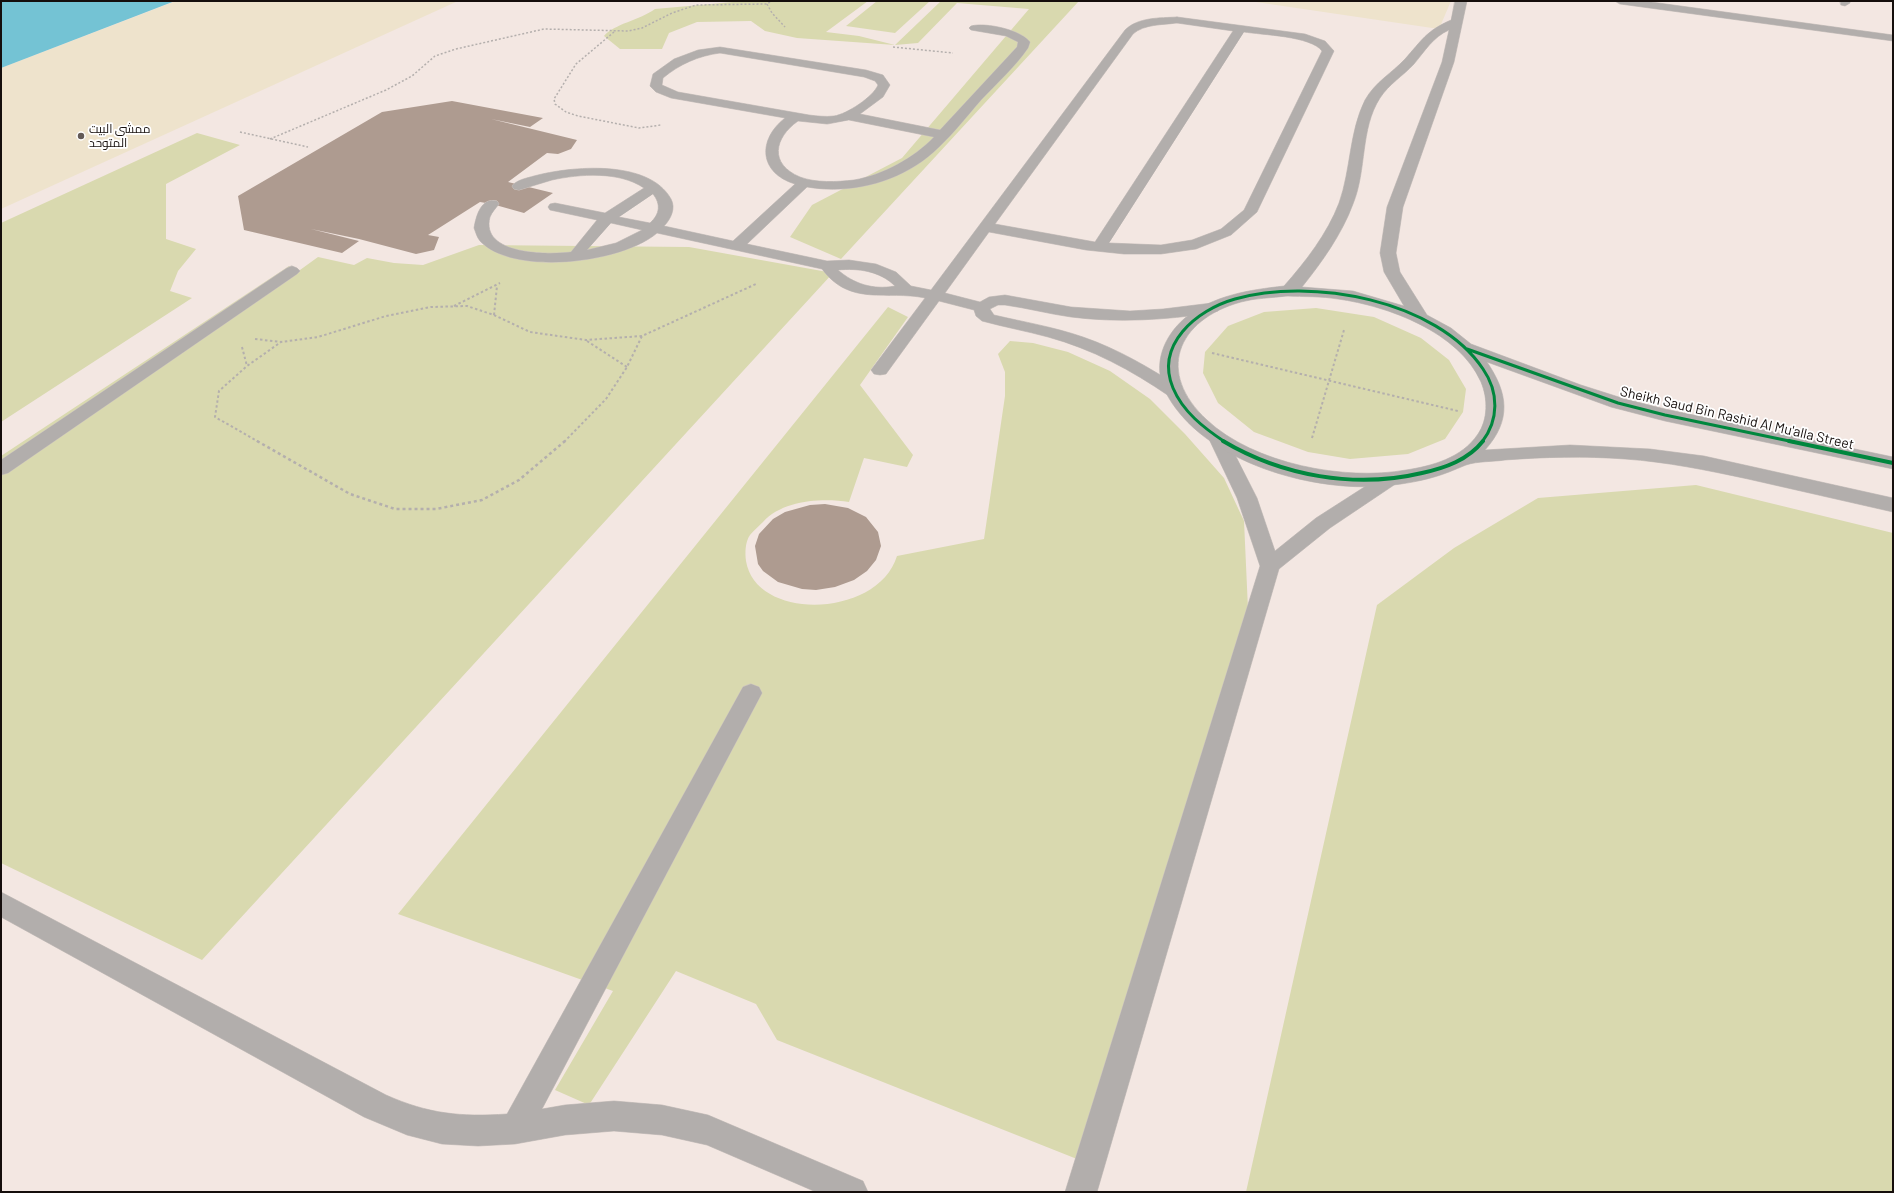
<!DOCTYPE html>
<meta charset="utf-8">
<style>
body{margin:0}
#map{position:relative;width:1894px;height:1193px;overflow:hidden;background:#f3e7e2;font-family:Barlow,sans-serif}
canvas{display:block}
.frame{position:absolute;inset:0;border:2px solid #150e0c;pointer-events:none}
</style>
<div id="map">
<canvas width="1894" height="1193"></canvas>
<div class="frame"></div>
</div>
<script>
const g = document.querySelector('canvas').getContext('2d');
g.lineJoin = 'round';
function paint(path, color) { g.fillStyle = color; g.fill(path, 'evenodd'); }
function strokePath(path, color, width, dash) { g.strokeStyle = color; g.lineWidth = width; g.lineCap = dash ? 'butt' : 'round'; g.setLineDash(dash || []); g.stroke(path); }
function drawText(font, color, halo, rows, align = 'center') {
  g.font = font + ' Barlow,Cairo,sans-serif'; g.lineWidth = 3.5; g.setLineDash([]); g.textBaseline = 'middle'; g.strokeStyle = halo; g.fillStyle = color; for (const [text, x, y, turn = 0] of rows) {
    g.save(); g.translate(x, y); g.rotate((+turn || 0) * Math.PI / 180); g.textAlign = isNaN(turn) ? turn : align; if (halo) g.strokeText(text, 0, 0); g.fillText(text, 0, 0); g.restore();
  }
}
paint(new Path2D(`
 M 744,1 L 868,1 L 826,32 L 859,36 L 895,45 L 941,1 L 1079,1 L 841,259 L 790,237 L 812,205 L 902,158 L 1029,9 L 957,3 L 918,43 L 895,45 L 797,38 L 765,31 L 751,21 L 697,22 L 669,33 L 662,49 L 620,49 L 604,36 C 614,24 640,20 655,9 Z
 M 877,1 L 930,1 L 895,33 L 846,26 Z
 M 197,133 L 240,145 L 166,184 L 166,239 L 196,249 L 178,271 L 170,291 L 192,298 L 1,422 L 1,223 Z
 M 479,245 L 689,247 L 833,273 L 202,960 L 1,863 L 1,456 L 289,266 L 300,270 L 318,257 L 354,265 L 367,258 L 394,263 L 423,265 Z
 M 888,307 L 908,317 L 860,385 L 913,455 L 907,467 L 864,458 L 849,502 C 822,498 783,500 763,522 C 759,526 754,530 750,535 C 745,542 745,553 746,561 C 756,622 878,618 897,556 L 984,539 L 1005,396 L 1005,372 L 998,354 L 1010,341 L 1033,343 L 1068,352 L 1110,371 L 1150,399 L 1185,434 L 1224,478 L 1244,521 L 1248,609 L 1082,1161 L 777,1040 L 756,1004 L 676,971 L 589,1105 L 555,1090 L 613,991 L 398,914 Z
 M 1316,308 L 1374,317 L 1421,338 L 1449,360 L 1466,389 L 1463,412 L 1445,439 L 1408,454 L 1350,459 L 1308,452 L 1254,432 L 1218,403 L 1203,373 L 1205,352 L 1228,326 L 1264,312 Z
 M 1696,485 L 1893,533 L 1893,1192 L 1246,1192 L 1377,605 L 1454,548 L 1538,498 Z`), '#d9d9af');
paint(new Path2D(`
 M 176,1 L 458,1 L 1,209 L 1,68 Z
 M 1249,1 L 1451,1 L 1439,29 Z`), '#eee3cc');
paint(new Path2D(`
 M 1,1 L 175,1 L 1,68 Z`), '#74c3d4');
paint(new Path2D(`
 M 452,101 L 543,118 L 530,127 L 491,119 L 577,140 L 571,149 L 558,154 L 547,153 L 508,182 L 553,193 L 524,213 L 492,204 L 480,202 L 428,235 L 439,237 L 434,250 L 416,254 L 359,239 L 311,229 L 359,241 L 342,253 L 244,230 L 238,196 L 382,112 Z
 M 825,504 L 848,508 L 866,517 L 878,532 L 881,546 L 876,560 L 867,571 L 854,580 L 835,587 L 816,590 L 802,589 L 778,582 L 763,571 L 758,564 L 755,546 L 759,534 L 773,519 L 785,512 L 810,505 Z`), '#ae9b90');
const service = new Path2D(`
 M 1615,1 L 1644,1 L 1893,35 L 1893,41 L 1620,4 Z
 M 1840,1 L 1850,1 L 1850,3 L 1845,6 L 1841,5 Z
 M 1177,17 L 1305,34 L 1325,41 L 1334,51 L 1257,212 L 1231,235 L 1196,249 L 1161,254 L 1124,254 L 1086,250 L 989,232 L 945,293 L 980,302 L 989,297 L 1005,295 L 1071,307 L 1130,311 L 1163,309 L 1212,303 L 1218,305 L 1220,308 L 1218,311 L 1212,313 C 1165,320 1118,323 1071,317 C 1049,314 1027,308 1005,305 L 998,305 L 990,309 L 994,315 C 1024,322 1054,327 1083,337 C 1118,349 1150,368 1181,388 L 1184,392 L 1181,396 L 1175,397 L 1169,396 C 1131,370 1092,349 1048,337 C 1026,331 1004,327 982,321 L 976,316 L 974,310 L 939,301 L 886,374 L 880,375 L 874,374 L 871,370 L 925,298 C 887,290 850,307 822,269 L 657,233 C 622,263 515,276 481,242 C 477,238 476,233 474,228 C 476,216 481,197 497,201 L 499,204 C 496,208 492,212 490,217 C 480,255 548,255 571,252 L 597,220 L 550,210 L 548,207 L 550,204 L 555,203 L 605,213 L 644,188 C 619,171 580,174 552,180 C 541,183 530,187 519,190 L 514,189 L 512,186 C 516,180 527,178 534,176 C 571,166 649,159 671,199 C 676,208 671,219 664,226 L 733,241 L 795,184 C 759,173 757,140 785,118 L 671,98 L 656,92 L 650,86 L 653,74 L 674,59 L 698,50 L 720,47 L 866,70 L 883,75 L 890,85 L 883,97 L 860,114 L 940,130 L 1017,47 L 1018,42 L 1006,36 L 971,30 L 969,28 L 971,26 C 986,22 1021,30 1030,42 L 1028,48 C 1015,67 997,83 981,100 C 967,116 954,133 939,147 C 905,181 853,195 807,187 L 747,244 L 827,261 L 849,260 L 876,264 L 896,272 L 911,286 L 931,290 L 1125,30 C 1138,17 1160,18 1177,17 ZM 1177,23 L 1233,31 L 1095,242 L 995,224 L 1133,34 C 1144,24 1163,25 1177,23 ZM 1244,32 C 1262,35 1311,36 1322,51 L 1244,210 L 1221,229 L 1192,240 L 1161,245 L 1109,243 ZM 720,53 L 864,77 L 875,81 L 878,85 C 873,97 847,114 834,116 C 826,117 817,116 809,115 L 678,92 L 662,85 L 663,78 C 680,64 698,56 720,53 ZM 849,120 L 934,137 C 914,158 883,175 854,180 C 837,182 816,183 800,177 C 769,164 774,138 798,121 L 827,124 ZM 653,194 C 661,204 660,214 650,223 L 619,217 ZM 611,223 L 642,230 L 616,243 L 587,250 ZM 838,270 C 858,268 880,271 895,286 C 873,290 854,284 838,270 Z
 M 292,266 L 297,268 L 300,271 L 297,274 L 8,473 L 1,475 L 1,460 L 287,268 Z
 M 1217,431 L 1223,433 L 1226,437 L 1257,498 L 1275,551 L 1316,518 L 1383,475 L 1390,473 L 1397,475 L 1399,479 L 1397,483 L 1330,528 L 1279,569 L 1097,1192 L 1065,1192 L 1260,566 L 1237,498 L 1208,437 L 1211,433 Z
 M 751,684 L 759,687 L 762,693 L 542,1109 L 565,1105 L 614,1101 L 662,1105 L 708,1115 L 863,1181 L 868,1192 L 816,1192 L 707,1145 L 662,1135 L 614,1131 L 565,1135 L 515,1144 L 478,1146 L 442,1144 L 407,1135 L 364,1117 L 1,917 L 1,892 L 386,1095 C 429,1114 460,1117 507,1114 L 743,687 Z`);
const tertiary = new Path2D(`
 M 1455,1 L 1467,1 L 1454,62 L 1403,207 L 1396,253 L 1400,272 L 1427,315 L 1451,328 L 1471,344 L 1581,385 L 1625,399 L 1665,409 L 1893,457 L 1893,469 L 1665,421 L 1611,407 L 1487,362 C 1508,393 1512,420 1485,450 L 1570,445 L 1650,449 L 1704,456 L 1893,498 L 1893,512 C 1845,501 1796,490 1748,479 C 1706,470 1667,462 1625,459 C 1585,456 1544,457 1505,460 C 1492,462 1478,461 1466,465 C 1460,467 1455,470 1449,472 C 1431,479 1411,483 1393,485 C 1318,495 1201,463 1165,391 C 1152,364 1164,336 1185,318 C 1214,295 1249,290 1284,286 C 1306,261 1327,234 1339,203 C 1351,169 1349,132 1365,100 C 1375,82 1392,73 1405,59 C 1422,40 1426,31 1451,20 ZM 1449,30 L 1442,62 L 1387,207 L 1380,253 L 1384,272 L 1404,306 L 1353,291 L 1302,287 C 1322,262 1342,234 1353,204 C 1367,170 1360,129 1380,98 C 1389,84 1403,76 1414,64 C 1425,51 1433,37 1449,30 ZM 1287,296 C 1304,297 1321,296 1338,299 C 1388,306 1459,332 1481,382 C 1488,399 1488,419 1478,434 C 1462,458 1432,466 1406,470 C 1345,481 1254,464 1207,420 C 1156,373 1176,320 1241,302 C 1255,298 1272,298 1287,296 Z`);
strokePath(service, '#cec5c1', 1);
strokePath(tertiary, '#cec5c1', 1);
strokePath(new Path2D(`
 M 767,4 L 772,13 L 785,27
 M 614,32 L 576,64 L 554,99 L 555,104 L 566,112 L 578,116 L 639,128 L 661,125
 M 893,47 L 953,53
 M 240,132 L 308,147
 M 270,139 L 386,90 L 412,76 L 435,56 L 456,49 L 544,29 L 628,31 L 642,28 L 672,13 L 696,5 L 767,4 L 772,1`), '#b4afad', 1.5, [2, 2]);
strokePath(new Path2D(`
 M 454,306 L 500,283
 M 494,315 L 497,286
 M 255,339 L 281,342 L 318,337 L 386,316 L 431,307 L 467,306 L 494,315 L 530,332 L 586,340 L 642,336 L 756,284
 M 587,341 L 627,367
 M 242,347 L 247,366
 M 1212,353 L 1458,411
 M 1312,438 L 1344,330
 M 259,442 L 215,417 L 219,391 L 247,366 L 281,342
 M 564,442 L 606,399 L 627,367 L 642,336`), '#b4afad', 2, [2.5, 2.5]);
strokePath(new Path2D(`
 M 257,441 L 350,494 L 395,509 L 436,509 L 482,500 L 519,480 L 565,441`), '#b4afad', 2.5, [3, 3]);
paint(service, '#b2aeac');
paint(tertiary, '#b2aeac');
strokePath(new Path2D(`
 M 1467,349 L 1618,403 L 1665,415 L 1794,442
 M 1225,442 C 1204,428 1183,412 1173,388 C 1155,345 1196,310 1235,299 C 1311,277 1437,300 1483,369 C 1499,392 1499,420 1482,442`), '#00873e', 3);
strokePath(new Path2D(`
 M 1223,441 C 1282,476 1355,489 1422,473 C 1445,468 1468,460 1483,441
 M 1789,441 L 1893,463`), '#00873e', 4);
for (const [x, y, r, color] of [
 [81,136,4,"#635a57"]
]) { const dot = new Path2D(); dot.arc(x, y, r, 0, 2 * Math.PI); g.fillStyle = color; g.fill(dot); strokePath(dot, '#fff', 1.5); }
drawText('12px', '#150e0c', '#fff', [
 ["ممشى البيت",89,129],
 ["المتوحد",89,143]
], 'left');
drawText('14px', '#150e0c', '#fff', [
 ["Sheikh Saud Bin Rashid Al Mu'alla Street",1737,418,13]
]);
</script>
